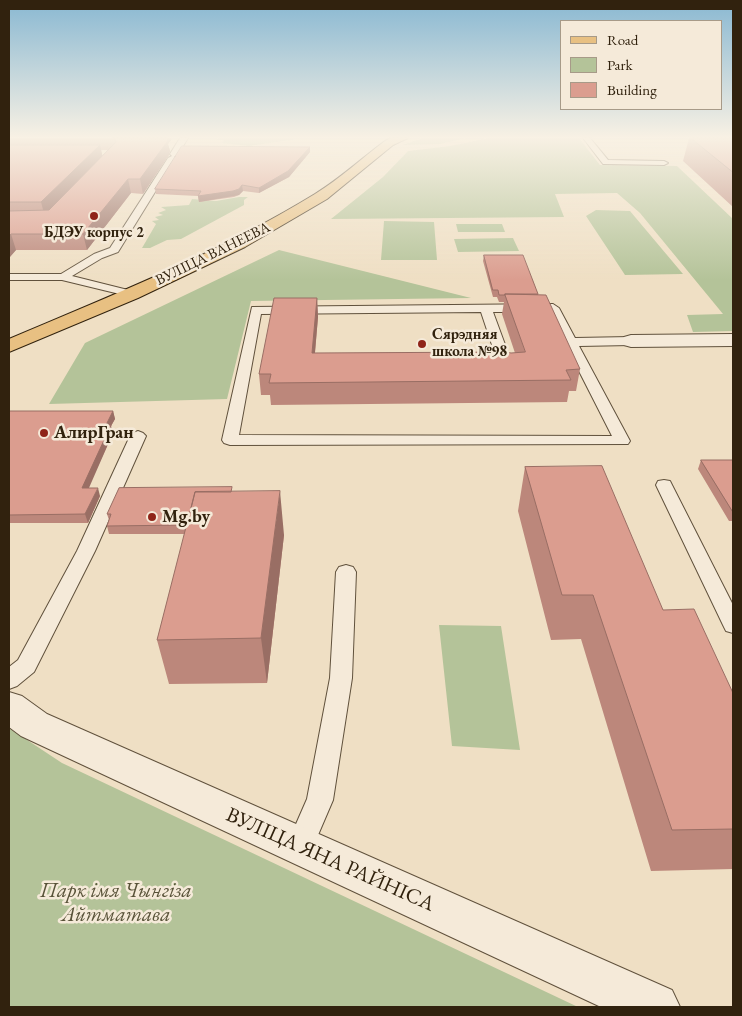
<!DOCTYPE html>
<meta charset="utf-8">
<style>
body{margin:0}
#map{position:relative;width:742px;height:1016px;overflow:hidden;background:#efdfc4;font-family:"EB Garamond",serif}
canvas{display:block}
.frame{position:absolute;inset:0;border:10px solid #31220e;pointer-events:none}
.legend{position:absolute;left:560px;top:20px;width:162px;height:90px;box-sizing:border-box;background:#f5ead9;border:1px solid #a79a88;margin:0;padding:6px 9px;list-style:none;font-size:15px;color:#31220e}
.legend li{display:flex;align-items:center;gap:10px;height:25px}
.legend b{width:25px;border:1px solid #a79a88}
</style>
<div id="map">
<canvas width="742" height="1016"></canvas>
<div class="frame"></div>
<ul class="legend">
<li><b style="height:6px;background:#e8c082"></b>Road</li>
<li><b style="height:14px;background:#b4c399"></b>Park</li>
<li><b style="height:14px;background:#db9d8f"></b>Building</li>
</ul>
</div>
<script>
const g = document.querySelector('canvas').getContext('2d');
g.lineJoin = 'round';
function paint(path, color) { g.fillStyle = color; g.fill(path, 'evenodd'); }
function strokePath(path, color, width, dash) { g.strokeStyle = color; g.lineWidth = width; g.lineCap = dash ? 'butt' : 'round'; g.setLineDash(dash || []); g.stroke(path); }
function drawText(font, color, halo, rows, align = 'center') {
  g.font = font + ' "EB Garamond",serif'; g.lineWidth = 5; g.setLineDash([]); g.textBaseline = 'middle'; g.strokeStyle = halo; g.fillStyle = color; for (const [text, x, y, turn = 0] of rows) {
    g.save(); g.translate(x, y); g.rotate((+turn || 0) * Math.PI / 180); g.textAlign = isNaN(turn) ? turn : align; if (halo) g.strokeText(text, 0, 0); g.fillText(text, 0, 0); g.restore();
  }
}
paint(new Path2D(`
 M 218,138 L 296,138 L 297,139 L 249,146 L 222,143 L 224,140 L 217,140 Z
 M 423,138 L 466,138 L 440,144 L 402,145 Z
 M 489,138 L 579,138 L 600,165 L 677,166 L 733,219 L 733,331 L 693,332 L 687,315 L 723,314 L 640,213 L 617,193 L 555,194 L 564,217 L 331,219 L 383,177 L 408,151 L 450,146 Z
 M 239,197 L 248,197 L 244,200 L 244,205 L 181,239 L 167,240 L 150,248 L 142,248 L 156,224 L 152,221 L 159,220 L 155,217 L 163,215 L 158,213 L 166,210 L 161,207 L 189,205 L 192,199 L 216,201 Z
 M 596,210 L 630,211 L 683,274 L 625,275 L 586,216 Z
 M 384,221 L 434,222 L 437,260 L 381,260 Z
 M 456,224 L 502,224 L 505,232 L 458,232 Z
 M 513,238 L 519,251 L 458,252 L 454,239 Z
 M 279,250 L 471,298 L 251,301 L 227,399 L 49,404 L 85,343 Z
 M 439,625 L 501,626 L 520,750 L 452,746 Z
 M 9,728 L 62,763 L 578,1007 L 9,1007 Z`), '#b4c399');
const service = new Path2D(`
 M 180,138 L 188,138 L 177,156 L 174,156 L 176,158 L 118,252 L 102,258 L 72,276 L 136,292 L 138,294 L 136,296 L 132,297 L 62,280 L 9,280 L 9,274 L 61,274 L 94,254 L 110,248 L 168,158 L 172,156 L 170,154 Z
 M 583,138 L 590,138 L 608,160 L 664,161 L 668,163 L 664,165 L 603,164 Z
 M 553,304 L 559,308 L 575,338 L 631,337 L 637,341 L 631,345 L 579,346 L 630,441 L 628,444 L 230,445 L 224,443 L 222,440 L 252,307 ZM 481,312 L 500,369 L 507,373 L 514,369 L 493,312 L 549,312 L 612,436 L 239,435 L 261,314 Z
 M 138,431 L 143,433 L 146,436 L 95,551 L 34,672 L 17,686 L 9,689 L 9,667 L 18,660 L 77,551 L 130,436 L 133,433 Z
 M 664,480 L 670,481 L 672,485 L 733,605 L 733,633 L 726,631 L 723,625 L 656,485 L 658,481 Z
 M 346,565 L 353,567 L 356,572 L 352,678 L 333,800 L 309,856 L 299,860 L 289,856 L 286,847 L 307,799 L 330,678 L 336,572 L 339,567 Z`);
const minor = new Path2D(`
 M 733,334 L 733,346 L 631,347 L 624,345 L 621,341 L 624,337 L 631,335 Z`);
const tertiary = new Path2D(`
 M 9,692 L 22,696 L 47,714 L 672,990 L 680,1007 L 601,1007 L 21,736 L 9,727 Z`);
const primary = new Path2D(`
 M 391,138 L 408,138 L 393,145 L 327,199 L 245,247 L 138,298 L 9,352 L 9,339 C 113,295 219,253 315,194 C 340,179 362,158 385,141 Z`);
strokePath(service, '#60513c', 2);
strokePath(minor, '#60513c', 2);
strokePath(tertiary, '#60513c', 2);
strokePath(primary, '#31220e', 2);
paint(service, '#f5ead9');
paint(minor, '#f5ead9');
paint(tertiary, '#f5ead9');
paint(primary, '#e8c082');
paint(new Path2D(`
 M 9,138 L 171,138 L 172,139 L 168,144 L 170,151 L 169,155 L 143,194 L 131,193 L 87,250 L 16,250 L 9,258 ZM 101,150 L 108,150 L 102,156 Z
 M 689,138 L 733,138 L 733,207 L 683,161 Z
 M 310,152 L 289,177 L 259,193 L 243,191 L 239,195 L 234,197 L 199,202 L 198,196 L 156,194 L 155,189 Z
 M 484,255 L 538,294 L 580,369 L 576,391 L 569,391 L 567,402 L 271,405 L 270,395 L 261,395 L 259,374 L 317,298 L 318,317 L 315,353 L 515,353 L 502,314 L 504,302 L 499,302 L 497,297 L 493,297 L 483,261 Z
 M 9,411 L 113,411 L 115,419 L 111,426 L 113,433 L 88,488 L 100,496 L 88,523 L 9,523 Z
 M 701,460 L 733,460 L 733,521 L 729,521 L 698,469 Z
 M 525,467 L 663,610 L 733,693 L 733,869 L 651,871 L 581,639 L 551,640 L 518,511 Z
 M 233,492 L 284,535 L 267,683 L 169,684 L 157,640 L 185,534 L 109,534 L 107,526 L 109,520 L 107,514 Z`), '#bc877b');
paint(new Path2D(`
 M 160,138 L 171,138 L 172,139 L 168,144 L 170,151 L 169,155 L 143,194 L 140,179 Z
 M 100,145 L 103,158 L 45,217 L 41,202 Z
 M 310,147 L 310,152 L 289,177 L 259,193 L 259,188 Z
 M 128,179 L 131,193 L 87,250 L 83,234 Z
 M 242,185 L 243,191 L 239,195 L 199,202 L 198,196 Z
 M 11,234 L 16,250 L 9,258 L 9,236 Z
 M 317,298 L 318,317 L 313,374 L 312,353 Z
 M 113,411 L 115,419 L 111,426 L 113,433 L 85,497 L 82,488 L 106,425 Z
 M 98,488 L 100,496 L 88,523 L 85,514 Z
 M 280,491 L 284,535 L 267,683 L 261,638 Z`), '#996e64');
const building = new Path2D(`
 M 113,138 L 168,138 L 167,142 L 140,179 L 128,179 L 83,234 L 11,234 L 9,236 L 9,211 L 49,210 L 116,142 L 115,139 Z
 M 691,138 L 733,138 L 733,172 Z
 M 9,145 L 100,145 L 41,202 L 9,202 Z
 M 182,146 L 310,147 L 288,171 L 259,188 L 242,185 L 239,189 L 233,191 L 198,196 L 201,191 L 155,189 Z
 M 484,255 L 523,255 L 538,294 L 505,294 L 505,295 L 499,295 L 498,290 L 493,290 Z
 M 505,294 L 546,295 L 580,369 L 566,370 L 571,380 L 269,383 L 271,374 L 259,374 L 274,298 L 317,298 L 312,353 L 506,352 L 511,353 L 525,352 Z
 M 9,411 L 113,411 L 106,425 L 111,425 L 82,488 L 98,488 L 85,514 L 9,515 Z
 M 701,460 L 733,460 L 733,512 Z
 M 602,466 L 663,610 L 694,609 L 733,693 L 733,829 L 672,830 L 593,595 L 562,595 L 525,467 Z
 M 232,487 L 231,492 L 195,492 L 187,525 L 107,526 L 111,514 L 107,514 L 119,488 Z
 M 280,491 L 261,638 L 157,640 L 195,492 Z`);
paint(building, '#db9d8f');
strokePath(building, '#996e64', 1);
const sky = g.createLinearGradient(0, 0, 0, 280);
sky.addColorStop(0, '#89b8d2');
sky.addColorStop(0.49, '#f8f1e4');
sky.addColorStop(1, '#f8f1e400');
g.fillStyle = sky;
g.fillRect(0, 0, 742, 280);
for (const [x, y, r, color] of [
 [94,216,5,"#8f2418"],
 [422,344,5,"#8f2418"],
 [44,433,5,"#8f2418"],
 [152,517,5,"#8f2418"]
]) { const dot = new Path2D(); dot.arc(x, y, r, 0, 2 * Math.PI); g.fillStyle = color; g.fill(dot); strokePath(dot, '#f5ead9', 2); }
drawText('bold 15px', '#31220e', '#f5ead9', [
 ["БДЭУ корпус 2",94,233],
 ["Сярэдняя",432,335,"left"],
 ["школа №98",432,352,"left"]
]);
drawText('15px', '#31220e', '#f5ead9', [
 ["ВУЛІЦА ВАНЕЕВА",213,254,-26]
]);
drawText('bold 18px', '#31220e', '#f5ead9', [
 ["АлирГран",54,433],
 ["Mg.by",162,517]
], 'left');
drawText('21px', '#31220e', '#f5ead9', [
 ["ВУЛІЦА ЯНА РАЙНІСА",330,860,24]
]);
drawText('italic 21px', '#585238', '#f5ead9', [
 ["Парк імя Чынгіза",116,891],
 ["Айтматава",116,915]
]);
</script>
